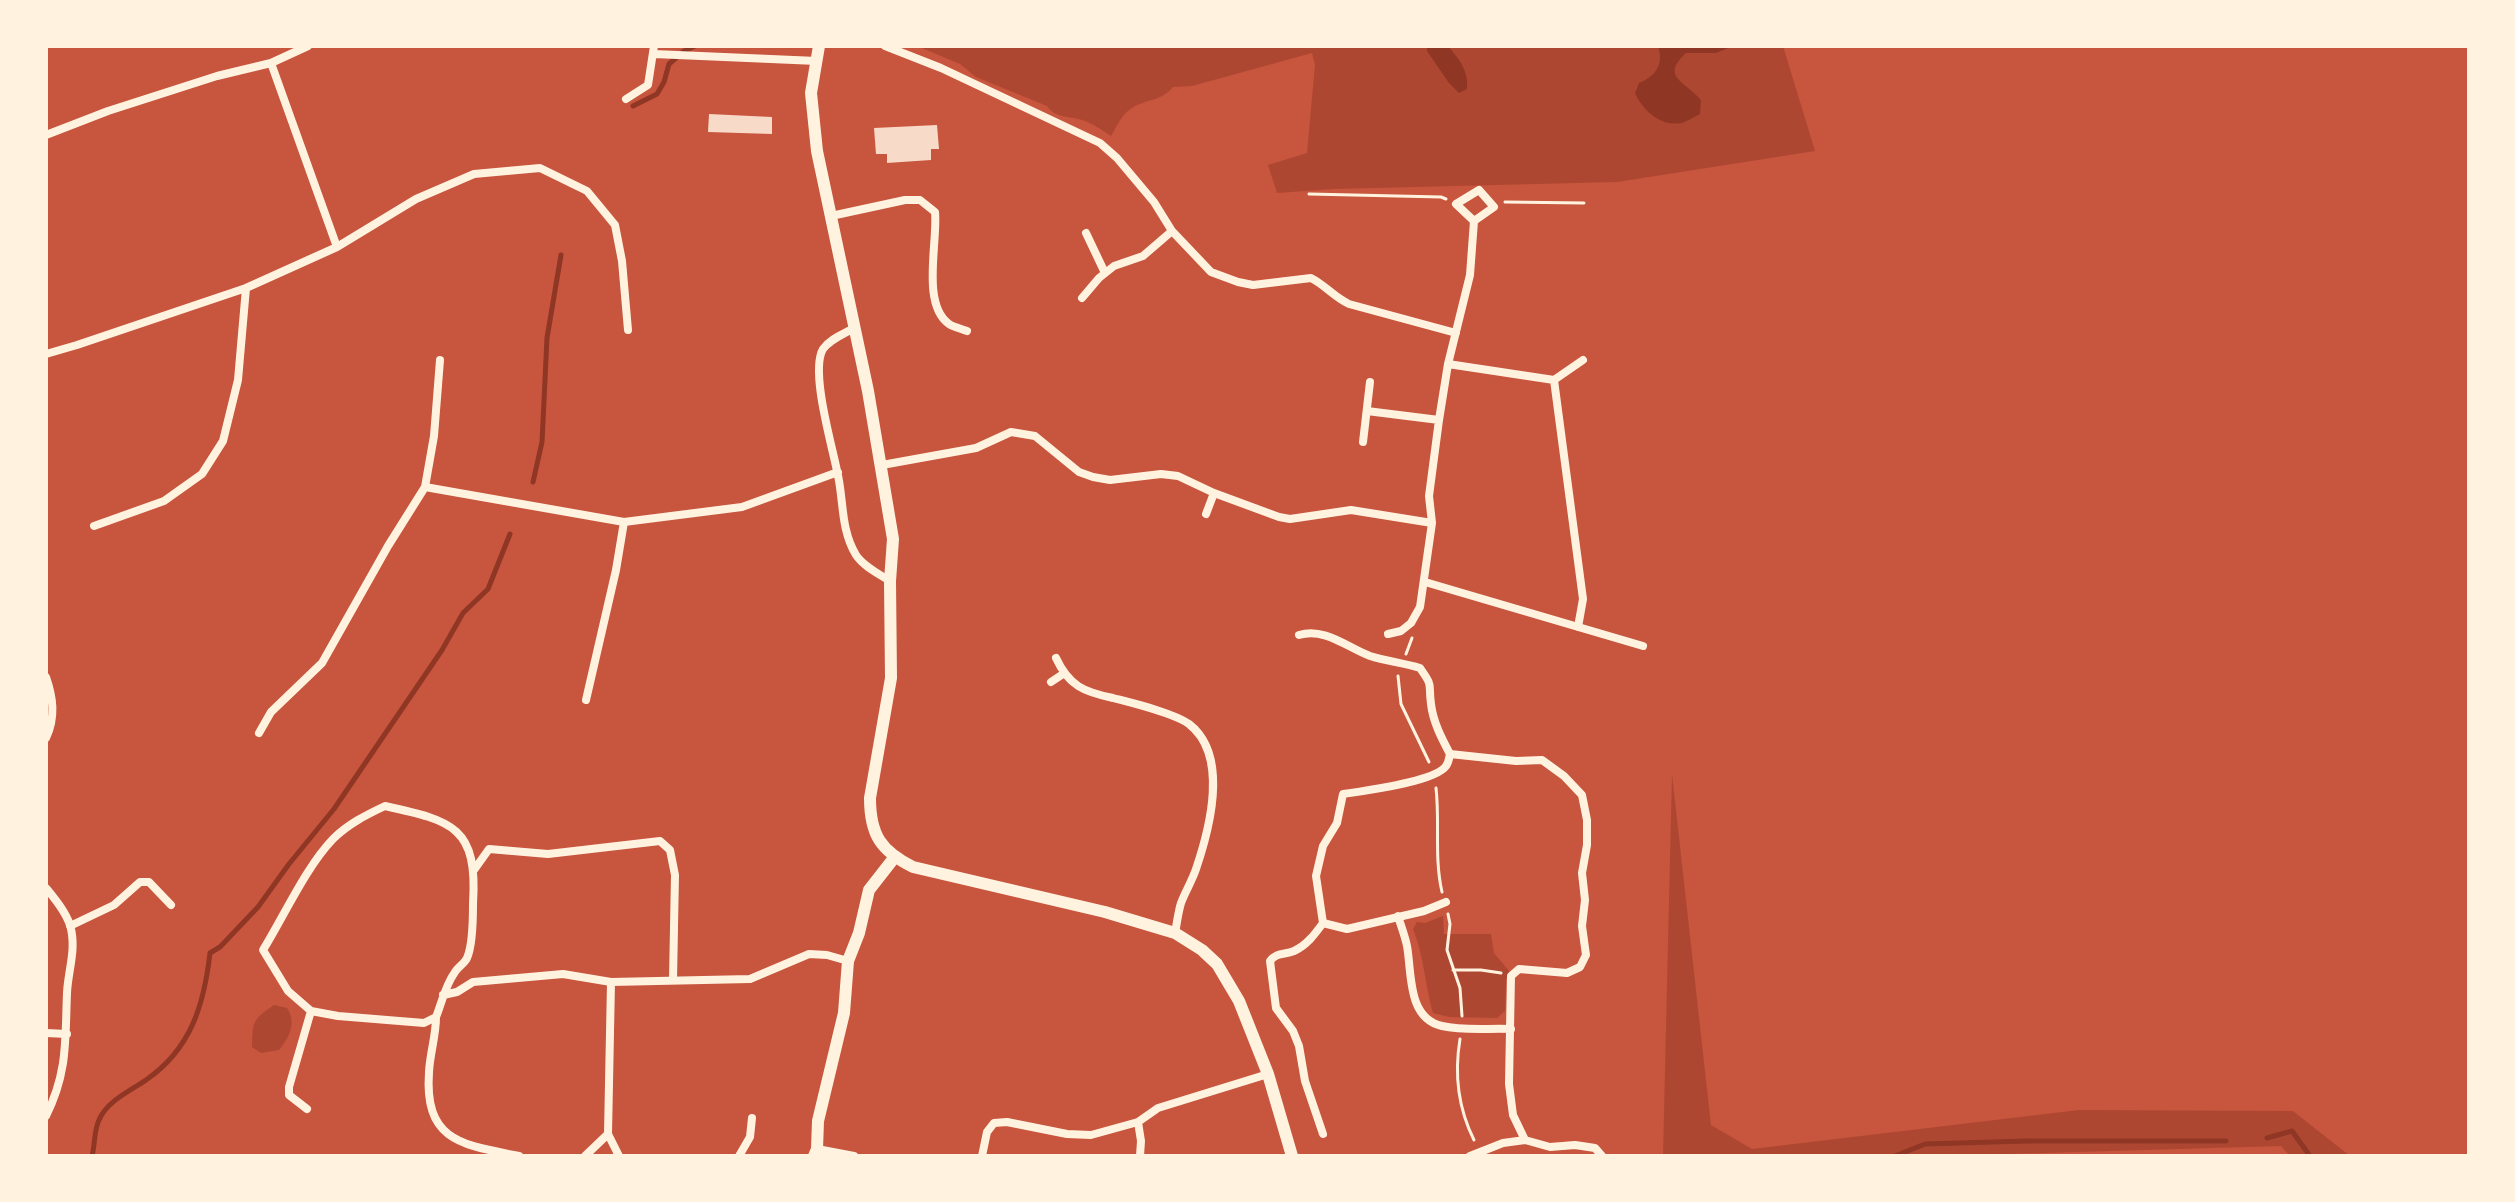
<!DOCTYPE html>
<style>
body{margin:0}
#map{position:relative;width:2515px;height:1202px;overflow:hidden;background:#c8553d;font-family:Spectral,serif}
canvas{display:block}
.frame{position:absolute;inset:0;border:48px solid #fff3e0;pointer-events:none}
</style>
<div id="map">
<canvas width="2515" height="1202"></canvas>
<div class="frame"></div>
</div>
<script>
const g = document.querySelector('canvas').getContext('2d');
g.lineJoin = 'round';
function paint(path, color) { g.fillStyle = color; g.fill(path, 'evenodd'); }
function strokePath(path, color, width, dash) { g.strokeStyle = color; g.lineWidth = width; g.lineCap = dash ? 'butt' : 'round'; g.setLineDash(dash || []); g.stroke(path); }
paint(new Path2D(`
 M 917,46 L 1783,46 L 1815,151 L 1617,182 L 1334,189 L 1277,193 L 1268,165 L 1307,153 L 1315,65 L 1312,53 L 1192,86 L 1173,87 C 1162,101 1146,99 1132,108 C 1122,114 1117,126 1111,136 C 1102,130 1092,123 1082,120 C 1069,116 1055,118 1047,106 L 976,77 L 960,64 Z
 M 1672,774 L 1711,1125 L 1752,1149 L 2079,1110 L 2293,1111 L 2350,1156 L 2290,1156 L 2281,1146 L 1942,1156 L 1663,1156 Z
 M 1443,916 L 1444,934 L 1491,934 L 1494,953 L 1509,971 L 1506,980 L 1505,1011 L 1497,1018 L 1449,1017 L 1433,1013 C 1425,985 1424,956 1413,929 L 1417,922 L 1425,923 Z
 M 274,1005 L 287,1008 C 297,1023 289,1038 279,1050 L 261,1053 L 252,1047 C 253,1021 252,1020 274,1005 Z`), '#ae4732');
paint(new Path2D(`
 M 1427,46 L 1448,46 C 1459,59 1469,71 1467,89 L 1459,93 L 1449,83 L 1427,51 Z
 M 1658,46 L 1733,46 L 1716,53 L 1686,53 C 1660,77 1685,81 1701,100 L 1700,114 C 1694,117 1687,121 1682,123 C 1661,127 1643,111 1635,93 L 1639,83 C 1656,76 1664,64 1658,46 Z`), '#8f3625');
strokePath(new Path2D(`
 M 633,106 L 657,94 L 664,82 L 669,64 L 684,51 L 695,46
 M 533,482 L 542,442 L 547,338 L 561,255
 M 2267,1138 L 2292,1131 L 2310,1156
 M 92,1156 C 95,1145 94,1130 99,1120 C 107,1101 130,1091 146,1080 C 191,1049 204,1005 210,953 L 220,947 L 258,907 L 289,864 L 334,809 L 442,650 L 463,613 L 488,589 L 510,534
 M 1895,1156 L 1925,1144 L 2027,1141 L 2226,1141`), '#8f3625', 5);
paint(new Path2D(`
 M 709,114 L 772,117 L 772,134 L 708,132 Z
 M 937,125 L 939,149 L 931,149 L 931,160 L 887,163 L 887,154 L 876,154 L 874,128 Z`), '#f7dbc8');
strokePath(new Path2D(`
 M 1309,194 L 1441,197 L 1446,199
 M 1505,202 L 1584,203
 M 1406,654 L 1412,638
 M 1398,676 L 1401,704 L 1429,762
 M 1436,788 C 1440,823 1434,857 1442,892
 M 1448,914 L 1450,924 L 1447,950 L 1460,988 L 1462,1016
 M 1453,970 L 1481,970 L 1501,973
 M 1460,1039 C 1454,1075 1458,1108 1474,1140`), '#fff3e0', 3);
strokePath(new Path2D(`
 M 885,46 L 941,68 L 1100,143 L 1117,158 L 1154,202 L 1172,231 L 1211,272 L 1238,282 L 1253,285 L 1311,278 C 1325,285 1334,297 1349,304 L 1456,333
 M 654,54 L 817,61
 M 271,63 L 337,247
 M 626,99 L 648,85 L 654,46
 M 46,135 L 108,111 L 217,76 L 271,63 L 308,46
 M 1479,190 L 1494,207 L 1474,221 L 1456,204 Z
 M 831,216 L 905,200 L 920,200 L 935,212 C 938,242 921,304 949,324 C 953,327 962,329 967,331
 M 1086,233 L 1105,273
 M 1082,298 L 1099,278 L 1114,266 L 1143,256 L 1172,231
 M 854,328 C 844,334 830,339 823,349 C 810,371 832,445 837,471 C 844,498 840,529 856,555 C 863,566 879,574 890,581
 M 46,354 L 77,345 L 246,288 L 337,247 L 416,199 L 474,174 L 540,168 L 587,191 L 615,225 L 622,261 L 628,330
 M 1448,364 L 1554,380 L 1583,599 L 1578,627
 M 1554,380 L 1583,360
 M 1367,411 L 1439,420
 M 1363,442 L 1370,382
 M 882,465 L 976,448 L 1011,432 L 1035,436 L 1079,472 L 1093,477 L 1110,480 L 1161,474 L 1178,476 L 1214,493 L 1279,517 L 1290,519 L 1351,510 L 1432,523
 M 425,487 L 624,522 L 742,507 L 838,472
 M 1206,514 L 1214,493
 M 94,526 L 164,501 L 202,474 L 223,441 L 238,380 L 246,288
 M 1425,582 L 1643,646
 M 1388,634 L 1401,631 L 1411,623 L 1420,607 L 1432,523 L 1429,496 L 1439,420 L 1448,364 L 1470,275 L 1474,221
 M 1299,635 C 1325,627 1348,648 1370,656 C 1386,661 1403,663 1420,668 C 1434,688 1428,682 1431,704 C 1433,722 1442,739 1450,754
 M 1056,658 C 1069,686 1084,692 1113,698 C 1132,703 1174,713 1189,724 C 1229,755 1210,828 1196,869 C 1192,881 1185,892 1181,903 C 1178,913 1177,923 1175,933
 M 46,677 C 53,697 56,717 46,738
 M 1051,682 L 1063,674
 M 586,700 L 616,570 L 624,522
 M 259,733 L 271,712 L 322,663 L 388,546 L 425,487 L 434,436 L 440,360
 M 385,806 C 453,821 478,827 473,904 C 473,918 473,945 467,958 C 465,963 458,967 455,972 C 445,986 442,1002 436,1017 L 424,1023 L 338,1016 L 311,1011 L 288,991 L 263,950 C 284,916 306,867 333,839 C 348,824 366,815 385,806 Z
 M 474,870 L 489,849 L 548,854 L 660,841 L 670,850 L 675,875 L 673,980
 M 46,888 C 55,899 65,911 70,925 C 77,949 68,970 67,993 C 65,1040 68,1072 46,1116
 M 1398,916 C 1401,926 1405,936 1407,946 C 1412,973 1407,1018 1442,1026 C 1463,1031 1489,1028 1511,1029
 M 1323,923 L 1316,876 L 1323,846 L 1337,823 L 1343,794 C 1363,791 1435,782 1446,766 C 1449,762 1449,758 1450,754 L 1516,761 L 1542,760 L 1564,776 L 1582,795 L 1587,820 L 1587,845 L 1582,873 L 1585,900 L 1582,926 L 1586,955 L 1580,967 L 1567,973 L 1519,969 L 1511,976 L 1509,1084 L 1513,1115 L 1525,1140 L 1503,1143 L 1470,1156
 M 70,926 L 114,905 L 140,882 L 149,882 L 171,905
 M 611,982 L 608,1134 L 619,1156
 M 443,995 L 457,992 L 473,982 L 563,974 L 611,982 L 750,979 L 809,954 L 827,955 L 848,961
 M 436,1017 C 436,1036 430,1053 429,1072 C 424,1142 463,1145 519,1156
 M 46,1033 L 67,1034
 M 307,1109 L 289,1095 L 289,1087 L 311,1011
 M 1138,1122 L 1141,1141 L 1140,1156
 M 1323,1134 L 1305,1081 L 1299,1046 L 1293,1031 L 1276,1008 L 1270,961 C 1277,952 1284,955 1294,951 C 1307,945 1315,934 1323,923 L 1347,929 L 1424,911 L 1446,902
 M 1525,1140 L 1550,1147 L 1575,1145 L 1595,1148 L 1602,1156
 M 817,1149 L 854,1156
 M 585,1156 L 608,1134
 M 739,1156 L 750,1137 L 752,1118
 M 982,1156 L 987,1132 L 994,1123 L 1007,1122 L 1067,1134 L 1091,1135 L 1138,1122 L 1158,1108 L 1268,1074`), '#fff3e0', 8);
strokePath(new Path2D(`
 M 819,46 L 811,93 L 817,151 L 868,391 L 893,539 L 890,581 L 891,678 L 870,798 C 870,835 881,851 913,867 L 1105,912 L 1175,933 L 1202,950 L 1217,964 L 1239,1001 L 1268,1074 L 1292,1156
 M 814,1156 L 817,1149 L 818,1121 L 844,1013 L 848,961 L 859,933 L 869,890 L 894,858`), '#fff3e0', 12);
</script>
